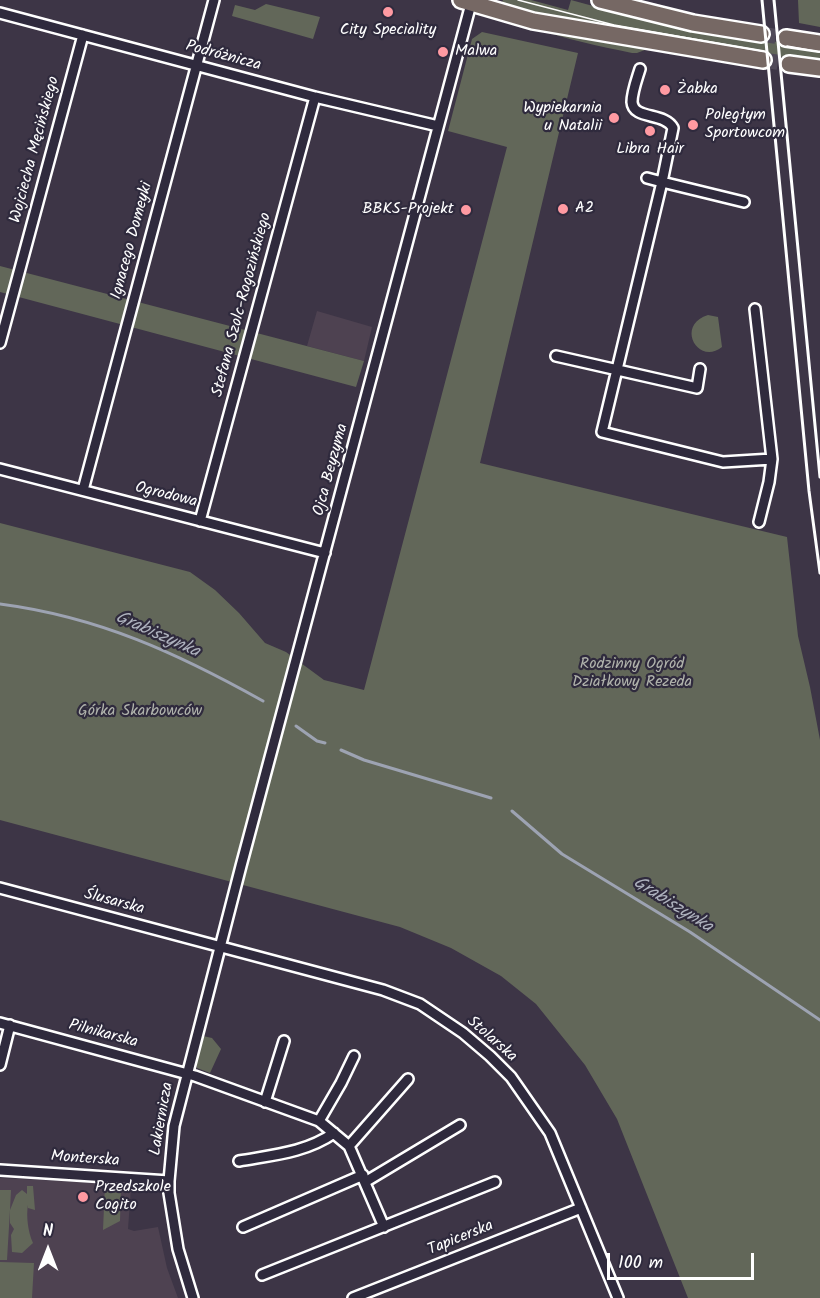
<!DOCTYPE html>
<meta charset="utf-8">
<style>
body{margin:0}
#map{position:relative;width:820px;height:1298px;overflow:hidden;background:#3d3546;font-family:Kalam,sans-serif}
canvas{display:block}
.north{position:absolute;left:18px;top:1220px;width:60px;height:60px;-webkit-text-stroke:4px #2f2a3d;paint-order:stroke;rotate:0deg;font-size:16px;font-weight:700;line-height:24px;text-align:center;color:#fff}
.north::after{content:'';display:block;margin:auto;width:21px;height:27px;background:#fff;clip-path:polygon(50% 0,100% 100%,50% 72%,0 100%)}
.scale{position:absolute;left:607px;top:1253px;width:147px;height:27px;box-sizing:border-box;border:3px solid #fff;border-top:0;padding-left:8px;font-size:18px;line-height:21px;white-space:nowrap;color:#fff;-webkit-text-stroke:4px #2f2a3d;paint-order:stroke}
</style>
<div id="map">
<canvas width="820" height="1298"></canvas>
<div class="north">N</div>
<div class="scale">100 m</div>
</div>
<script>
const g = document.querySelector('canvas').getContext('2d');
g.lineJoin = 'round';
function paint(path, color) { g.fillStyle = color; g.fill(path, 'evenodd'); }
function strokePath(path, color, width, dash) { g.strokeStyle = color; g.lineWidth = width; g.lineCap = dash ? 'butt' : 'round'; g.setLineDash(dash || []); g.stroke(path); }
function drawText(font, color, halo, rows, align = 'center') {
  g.font = font + ' Kalam,sans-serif'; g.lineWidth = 4.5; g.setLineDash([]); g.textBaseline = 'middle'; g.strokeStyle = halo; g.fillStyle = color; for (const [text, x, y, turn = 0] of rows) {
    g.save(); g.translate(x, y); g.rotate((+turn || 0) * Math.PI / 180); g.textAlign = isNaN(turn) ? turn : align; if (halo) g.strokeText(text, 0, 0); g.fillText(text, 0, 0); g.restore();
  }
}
paint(new Path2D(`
 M 317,311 L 372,327 L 364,361 L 307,346 Z
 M 0,1178 L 125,1184 L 125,1187 L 131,1188 L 128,1229 L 134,1231 L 158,1227 L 167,1268 L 178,1298 L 0,1298 Z`), '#4e4251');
paint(new Path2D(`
 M 503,0 L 531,0 L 568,10 L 571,0 L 648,21 L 820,49 L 820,63 L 562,21 L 500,7 Z
 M 798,0 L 820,0 L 820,27 L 799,23 Z
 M 266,4 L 320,17 L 313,39 L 232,16 L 235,5 L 255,10 Z
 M 533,28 L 650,48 L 637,53 L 632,53 C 598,46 566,39 533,28 Z
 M 482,32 L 578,53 L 480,463 L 787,537 L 798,636 L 810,687 L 820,740 L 820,1298 L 688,1298 L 617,1119 L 585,1065 L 536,1004 L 501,976 L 451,948 L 400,927 L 0,820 L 0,523 L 190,572 L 215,590 L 239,613 L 265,643 L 286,652 L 324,680 L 364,690 L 507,147 L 448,131 L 472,39 Z
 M 0,266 L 364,361 L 356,387 L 0,292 Z
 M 708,315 L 718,317 L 722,347 C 698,366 675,325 708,315 Z
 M 203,1036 L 212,1038 L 221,1049 L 210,1073 L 197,1068 L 196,1064 Z
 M 105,1184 L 121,1185 L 120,1221 L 103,1230 Z
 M 27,1186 L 33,1186 L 35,1210 L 28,1208 L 28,1205 C 26,1216 28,1232 33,1243 L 22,1253 L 12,1252 L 11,1235 L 14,1229 L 10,1223 L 10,1210 L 7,1260 L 0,1260 L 0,1190 L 11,1190 L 10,1210 L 16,1195 L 22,1190 L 27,1194 Z
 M 0,1262 L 34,1263 L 32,1298 L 0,1298 Z`), '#626759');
strokePath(new Path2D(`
 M 0,604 C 99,617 177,653 263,701
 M 296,726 L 317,741 L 325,743
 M 341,750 L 364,760 L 491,798
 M 512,811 L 562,854 L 690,932 L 820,1020`), '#9da3b2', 3);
strokePath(new Path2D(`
 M 761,34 L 786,38
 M 763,60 L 789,64`), '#504958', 15, [15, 8]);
const minor = new Path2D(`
 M 0,13 L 315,97 L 438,126
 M 640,69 C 637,79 632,92 632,102 C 633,120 665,112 673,128 L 662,182 L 744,202
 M 647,178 L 662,182 L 602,432 L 723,462 L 772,459 L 755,309
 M 0,343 L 83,35
 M 556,356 L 697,388 L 700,369
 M 0,469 L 325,553
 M 83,490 L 214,0
 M 200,521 L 315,97
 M 759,522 L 769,482 L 772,459
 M 0,888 L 383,990 L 420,1004 L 463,1033 L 490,1056 L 511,1077 L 550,1133 L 618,1298
 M 0,1023 L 195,1076 L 319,1121 L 349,1146 L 384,1227
 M 0,1065 L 10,1025
 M 265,1102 L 284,1041
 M 319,1121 L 341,1083 L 354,1056
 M 349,1146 L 408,1079
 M 239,1161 C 272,1155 305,1153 334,1133
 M 0,1170 L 169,1181
 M 365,1182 L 460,1125
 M 243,1227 L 363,1175
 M 262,1275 L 495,1182
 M 193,1298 L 178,1249 L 169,1193 L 169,1181 L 174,1126 L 241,866 L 472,0
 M 353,1298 L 581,1208`);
const primary = new Path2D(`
 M 461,0 L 533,21 L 763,60
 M 600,0 L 693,23 L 761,34
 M 786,38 L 820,43
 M 789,64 L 820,68`);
strokePath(minor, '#fff', 14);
strokePath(primary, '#fff', 20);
strokePath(minor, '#2f2a3d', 9);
strokePath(primary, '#766864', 15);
strokePath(new Path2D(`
 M 518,0 L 614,25 L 762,51
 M 787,46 L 820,52`), '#fff', 1.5);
strokePath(new Path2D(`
 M 762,0 L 809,491 L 820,573
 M 774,0 L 820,477`), '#fff', 3);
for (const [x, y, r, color] of [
 [388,12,6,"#ff9aa2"],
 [443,52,6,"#ff9aa2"],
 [665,90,6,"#ff9aa2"],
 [614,118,6,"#ff9aa2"],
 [693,125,6,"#ff9aa2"],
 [650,131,6,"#ff9aa2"],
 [563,209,6,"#ff9aa2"],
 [466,210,6,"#ff9aa2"],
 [83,1197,6,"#ff9aa2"]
]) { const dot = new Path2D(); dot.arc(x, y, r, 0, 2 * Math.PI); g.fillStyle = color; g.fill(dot); strokePath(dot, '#2f2a3d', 2); }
drawText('16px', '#fff', '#2f2a3d', [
 ["City Speciality",388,31,"center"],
 ["Malwa",455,52],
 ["Żabka",677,90],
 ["Wypiekarnia",602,109,"right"],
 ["u Natalii",602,127,"right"],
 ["Poległym",705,116],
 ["Sportowcom",705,134],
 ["Libra Hair",650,150,"center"],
 ["A2",575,209],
 ["BBKS-Projekt",454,210,"right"],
 ["Przedszkole",95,1188],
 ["Cogito",95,1206]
], 'left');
drawText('16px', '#fff', '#2f2a3d', [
 ["Podróżnicza",223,57,15],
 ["Wojciecha Męcińskiego",36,150,-75],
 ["Ignacego Domeyki",133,241,-75],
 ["Stefana Szolc-Rogozińskiego",243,305,-75],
 ["Ojca Beyzyma",332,470,-75],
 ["Ogrodowa",166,496,14],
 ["Ślusarska",114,903,15],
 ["Pilnikarska",103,1035,15],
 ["Stolarska",491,1040,41],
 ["Lakiernicza",163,1119,-80],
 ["Monterska",85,1160,4],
 ["Tapicerska",461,1239,-22]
]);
drawText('16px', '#b0b3ac', '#2f2a3d', [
 ["Rodzinny Ogród",632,665],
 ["Działkowy Rezeda",632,683],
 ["Górka Skarbowców",140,712]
]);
drawText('italic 18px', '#aeb2be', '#2f2a3d', [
 ["Grabiszynka",157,636,24],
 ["Grabiszynka",672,906,32]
]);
</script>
